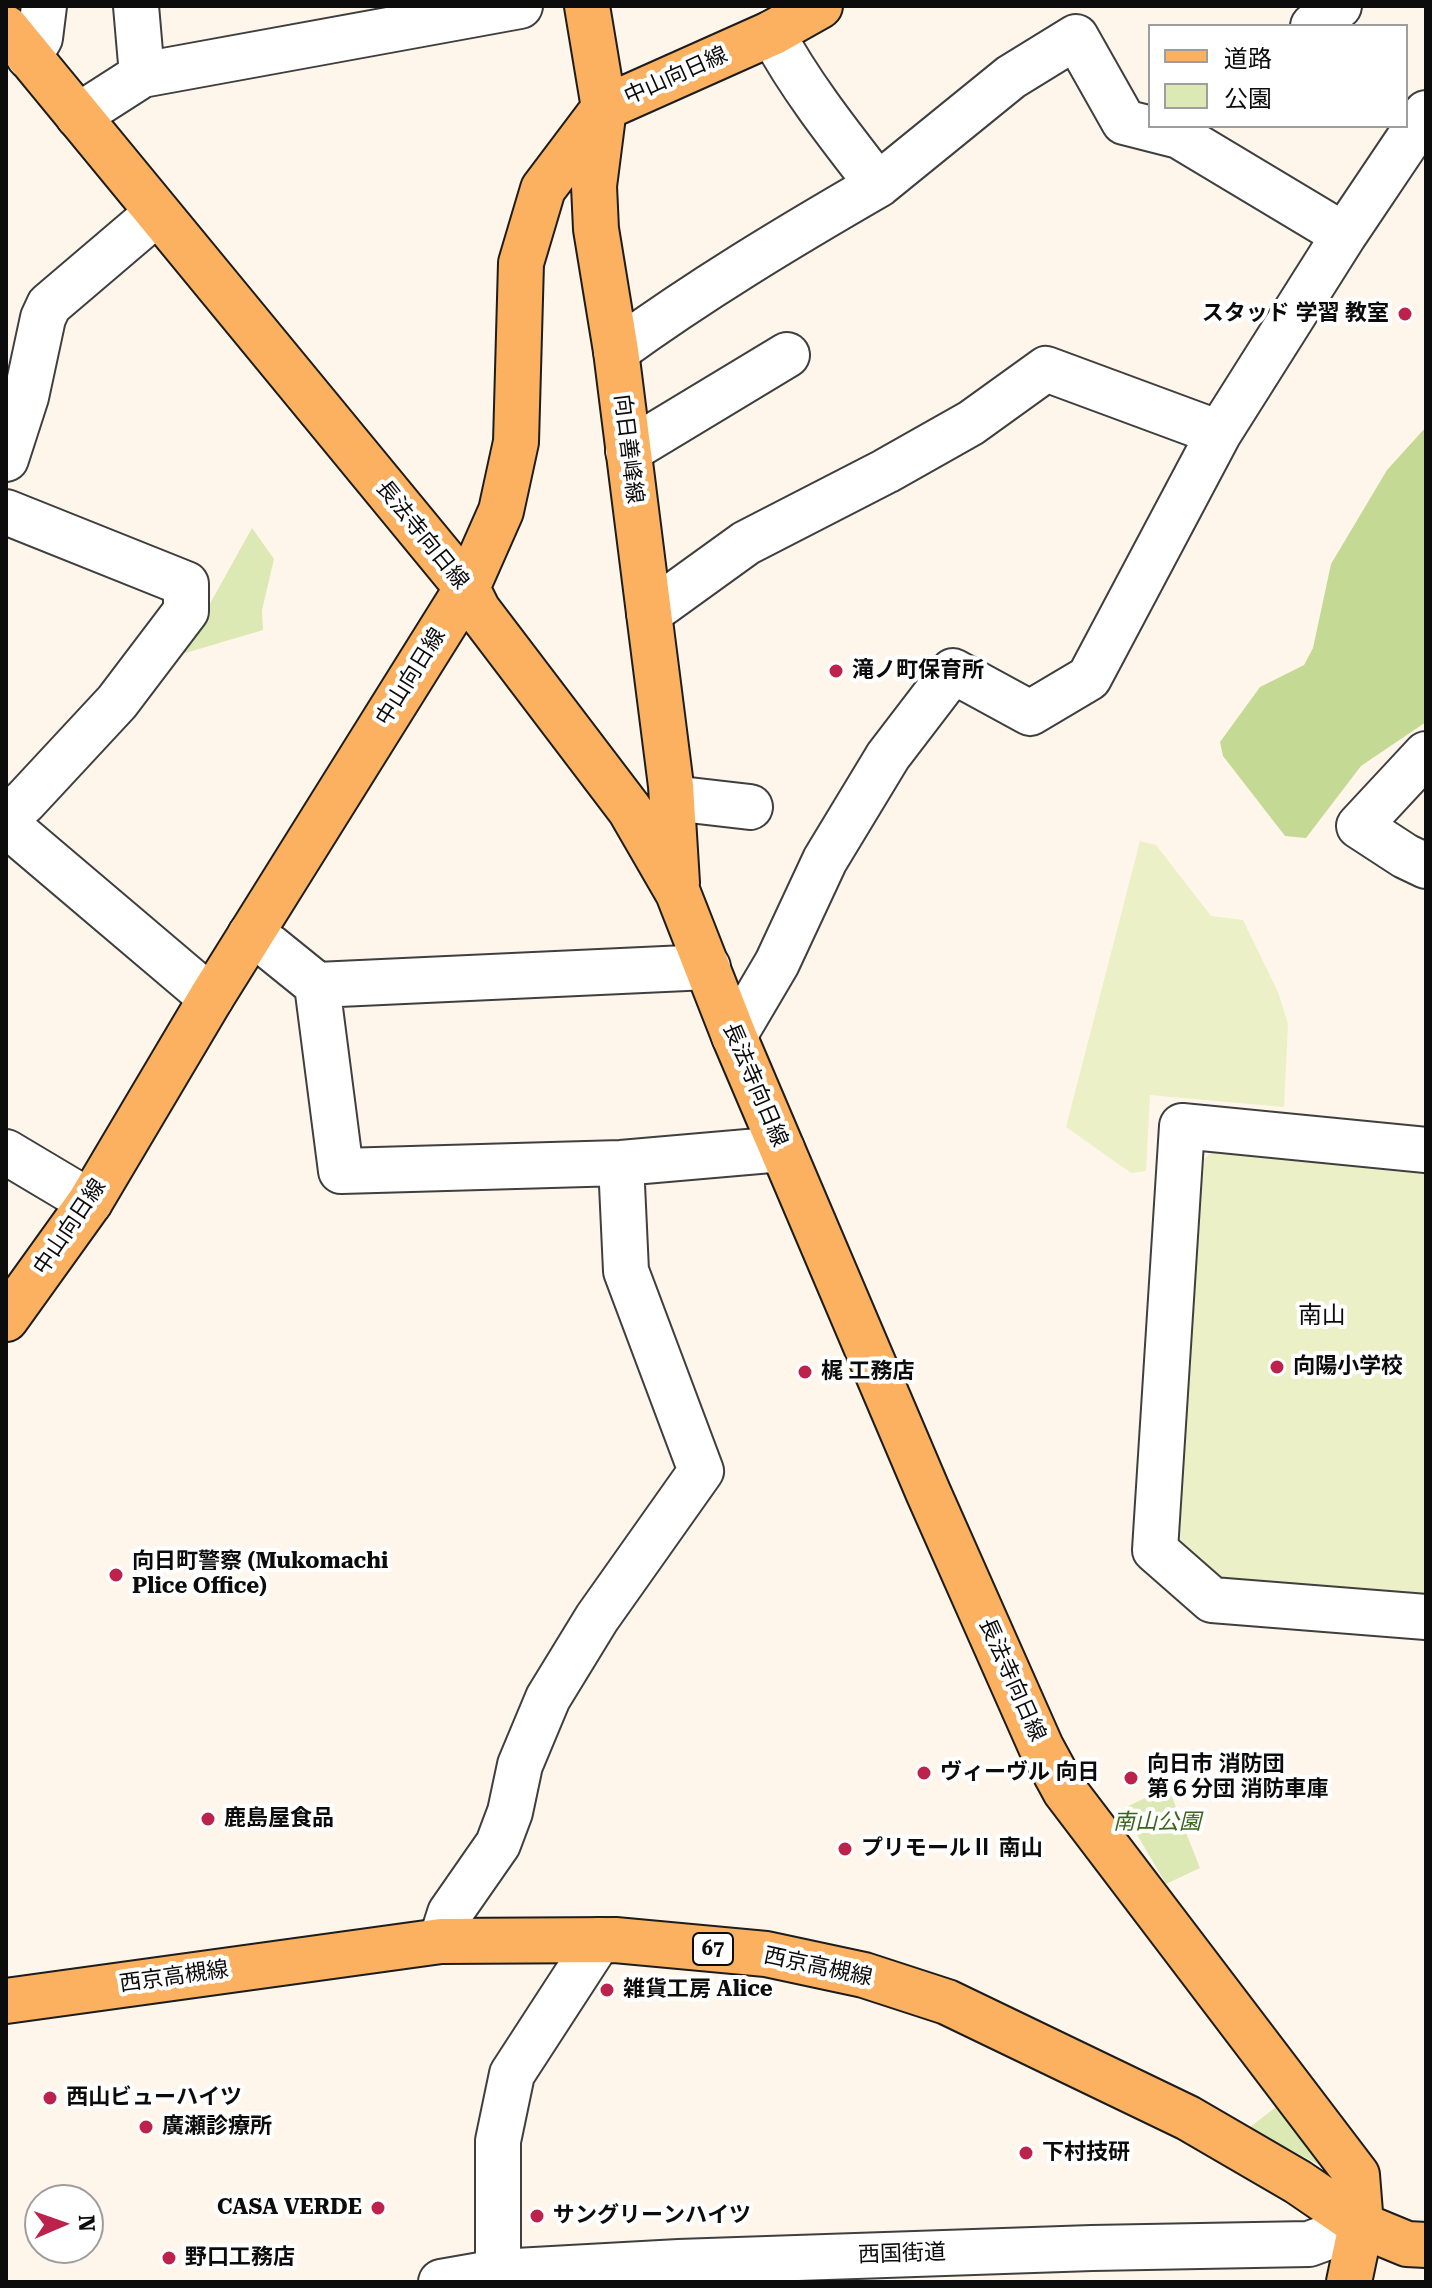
<!DOCTYPE html>
<meta charset="utf-8">
<style>
body{margin:0}
#map{position:relative;width:1432px;height:2288px;overflow:hidden;background:#fff6eb;font-family:"Roboto Serif","Noto Sans JP",serif}
canvas{display:block}
.frame{position:absolute;inset:0;border:8px solid #0c0c0c;pointer-events:none}
.legend{position:absolute;left:1148px;top:24px;width:260px;height:104px;box-sizing:border-box;background:#fff;border:2px solid #9e9e9e;margin:0;padding:10px 14px;list-style:none;font-size:24px;color:#0c0c0c}
.legend li{display:flex;align-items:center;gap:16px;height:40px}
.legend b{width:40px;border:2px solid #9e9e9e}
.north{position:absolute;left:24px;top:2184px;width:80px;height:80px;box-sizing:border-box;background:#fff;border:2px solid #9e9e9e;border-radius:50%;rotate:88deg;font-size:22px;font-weight:700;line-height:32px;text-align:center;color:#0c0c0c}
.north::after{content:'';display:block;margin:auto;width:28px;height:36px;background:#bd224d;clip-path:polygon(50% 0,100% 100%,50% 72%,0 100%)}
</style>
<div id="map">
<canvas width="1432" height="2288"></canvas>
<div class="frame"></div>
<ul class="legend">
<li><b style="height:10px;background:#fbb15f"></b>道路</li>
<li><b style="height:22px;background:#dce9b4"></b>公園</li>
</ul>
<div class="north">N</div>
</div>
<script>
const g = document.querySelector('canvas').getContext('2d');
g.lineJoin = 'round';
function paint(path, color) { g.fillStyle = color; g.fill(path, 'evenodd'); }
function strokePath(path, color, width, dash) { g.strokeStyle = color; g.lineWidth = width; g.lineCap = dash ? 'butt' : 'round'; g.setLineDash(dash || []); g.stroke(path); }
function drawText(font, color, halo, rows, align = 'center') {
  g.font = font + ' "Roboto Serif","Noto Sans JP",serif'; g.lineWidth = 8; g.setLineDash([]); g.textBaseline = 'middle'; g.strokeStyle = halo; g.fillStyle = color; for (const [text, x, y, turn = 0] of rows) {
    g.save(); g.translate(x, y); g.rotate((+turn || 0) * Math.PI / 180); g.textAlign = isNaN(turn) ? turn : align; if (halo) g.strokeText(text, 0, 0); g.fillText(text, 0, 0); g.restore();
  }
}
paint(new Path2D(`
 M 252,528 L 274,559 L 262,610 L 263,630 L 182,654 Z
 M 1168,1787 L 1200,1868 L 1166,1884 L 1122,1809 Z
 M 1281,2103 L 1327,2169 L 1249,2128 Z`), '#dce9b4');
paint(new Path2D(`
 M 1426,427 L 1426,722 L 1361,766 L 1306,838 L 1285,836 L 1223,756 L 1220,742 L 1260,687 L 1304,665 L 1313,648 L 1331,564 L 1387,470 Z`), '#c4da94');
paint(new Path2D(`
 M 1140,841 L 1156,845 L 1211,916 L 1243,920 L 1278,992 L 1288,1024 L 1284,1107 L 1150,1095 L 1146,1171 L 1131,1173 L 1066,1127 Z
 M 1222,1144 L 1426,1163 L 1426,1604 L 1191,1584 L 1163,1556 L 1192,1169 Z`), '#ebf0c6');
const minor = new Path2D(`
 M 136,6 L 142,75
 M 1313,26 L 1339,6
 M 772,33 C 801,87 840,136 878,185 L 1011,77 L 1076,37 L 1124,122 L 1179,136 L 1344,235
 M 29,57 L 40,38 L 44,6
 M 78,116 L 142,75 L 520,6
 M 616,351 C 700,290 788,237 878,185
 M 628,451 L 787,355
 M 6,459 L 26,397 L 43,318 L 49,305 L 157,213
 M 6,512 L 186,584 L 186,611 L 117,702 L 25,801 L 6,818
 M 649,613 L 746,543 L 886,471 L 971,423 L 1046,369 L 1219,433
 M 1426,754 L 1359,826 L 1405,856 L 1426,866
 M 672,798 L 750,807
 M 6,824 L 211,998
 M 250,935 L 270,947 L 317,985 L 708,967
 M 317,985 L 341,1171 L 621,1163 L 782,1149
 M 734,1036 L 777,963 L 825,860 L 888,756 L 953,671 L 1030,713 L 1089,678 L 1219,433 L 1344,235 L 1426,113
 M 1426,1150 L 1182,1126 L 1155,1550 L 1212,1600 L 1426,1617
 M 6,1152 L 90,1202
 M 441,1941 L 450,1913 L 498,1844 L 510,1812 L 520,1765 L 548,1698 L 597,1618 L 701,1471 L 626,1271 L 621,1163
 M 498,2272 L 498,2141 L 512,2074 L 599,1940
 M 441,2282 L 498,2272 L 679,2262 L 1092,2248 L 1309,2244 L 1361,2225`);
const major = new Path2D(`
 M 587,6 L 604,108 L 594,186 L 596,229 L 616,351 L 649,613 L 671,786 L 677,883
 M 6,28 L 467,588 L 478,610 L 630,810 L 678,893 L 734,1036 L 928,1492 L 1041,1747 L 1065,1791 L 1357,2175 L 1361,2225 L 1349,2282
 M 6,1319 L 90,1202 L 211,998 L 467,588 L 501,511 L 516,442 L 521,263 L 543,189 L 604,108 L 772,33 L 820,6
 M 6,2001 L 441,1941 L 615,1940 L 766,1954 L 864,1975 L 947,2002 L 1188,2118 L 1298,2182 L 1361,2225 L 1407,2244 L 1426,2245`);
strokePath(minor, '#3f3f3f', 48);
strokePath(major, '#1d1d1d', 48);
strokePath(minor, '#fff', 44);
strokePath(major, '#fbb15f', 44);
for (const [x, y, r, color] of [
 [1405,314,8,"#bd224d"],
 [836,671,8,"#bd224d"],
 [1277,1367,8,"#bd224d"],
 [805,1372,8,"#bd224d"],
 [116,1575,8,"#bd224d"],
 [924,1773,8,"#bd224d"],
 [1131,1778,8,"#bd224d"],
 [208,1819,8,"#bd224d"],
 [845,1849,8,"#bd224d"],
 [607,1990,8,"#bd224d"],
 [50,2098,8,"#bd224d"],
 [146,2127,8,"#bd224d"],
 [1026,2153,8,"#bd224d"],
 [378,2208,8,"#bd224d"],
 [537,2216,8,"#bd224d"],
 [169,2258,8,"#bd224d"]
]) { const dot = new Path2D(); dot.arc(x, y, r, 0, 2 * Math.PI); g.fillStyle = color; g.fill(dot); strokePath(dot, '#fff', 3); }
for (const [x, y, w] of [
 [713,1949,40]
]) { const box = new Path2D(); box.roundRect(x - w / 2, y - 16, w, 32, 6); g.fillStyle = '#fff'; g.fill(box); strokePath(box, '#0c0c0c', 2); }
drawText('bold 20px', '#0c0c0c', null, [
 ["67",713,1949]
]);
drawText('22px', '#0c0c0c', '#fff', [
 ["中山向日線",676,76,-24],
 ["向日善峰線",628,449,83],
 ["長法寺向日線",422,535,51],
 ["中山向日線",411,677,-58],
 ["長法寺向日線",755,1085,67],
 ["中山向日線",70,1227,-56],
 ["長法寺向日線",1012,1680,66],
 ["西京高槻線",818,1967,12],
 ["西京高槻線",174,1977,-8],
 ["西国街道",902,2254,-2]
]);
drawText('bold 22px', '#0c0c0c', '#fff', [
 ["スタッド 学習 教室",1389,314,"right"],
 ["滝ノ町保育所",852,671],
 ["向陽小学校",1293,1367],
 ["梶 工務店",821,1372],
 ["向日町警察 (Mukomachi",132,1562],
 ["Plice Office)",132,1587],
 ["向日市 消防団",1147,1765],
 ["第６分団 消防車庫",1147,1790],
 ["ヴィーヴル 向日",940,1773],
 ["鹿島屋食品",224,1819],
 ["プリモールⅡ 南山",861,1849],
 ["雑貨工房 Alice",623,1990],
 ["西山ビューハイツ",66,2098],
 ["廣瀬診療所",162,2127],
 ["下村技研",1042,2153],
 ["CASA VERDE",362,2208,"right"],
 ["サングリーンハイツ",553,2216],
 ["野口工務店",185,2258]
], 'left');
drawText('italic 22px', '#3b641c', '#fff', [
 ["南山公園",1157,1823]
]);
drawText('24px', '#0c0c0c', '#fff', [
 ["南山",1322,1316]
]);
</script>
